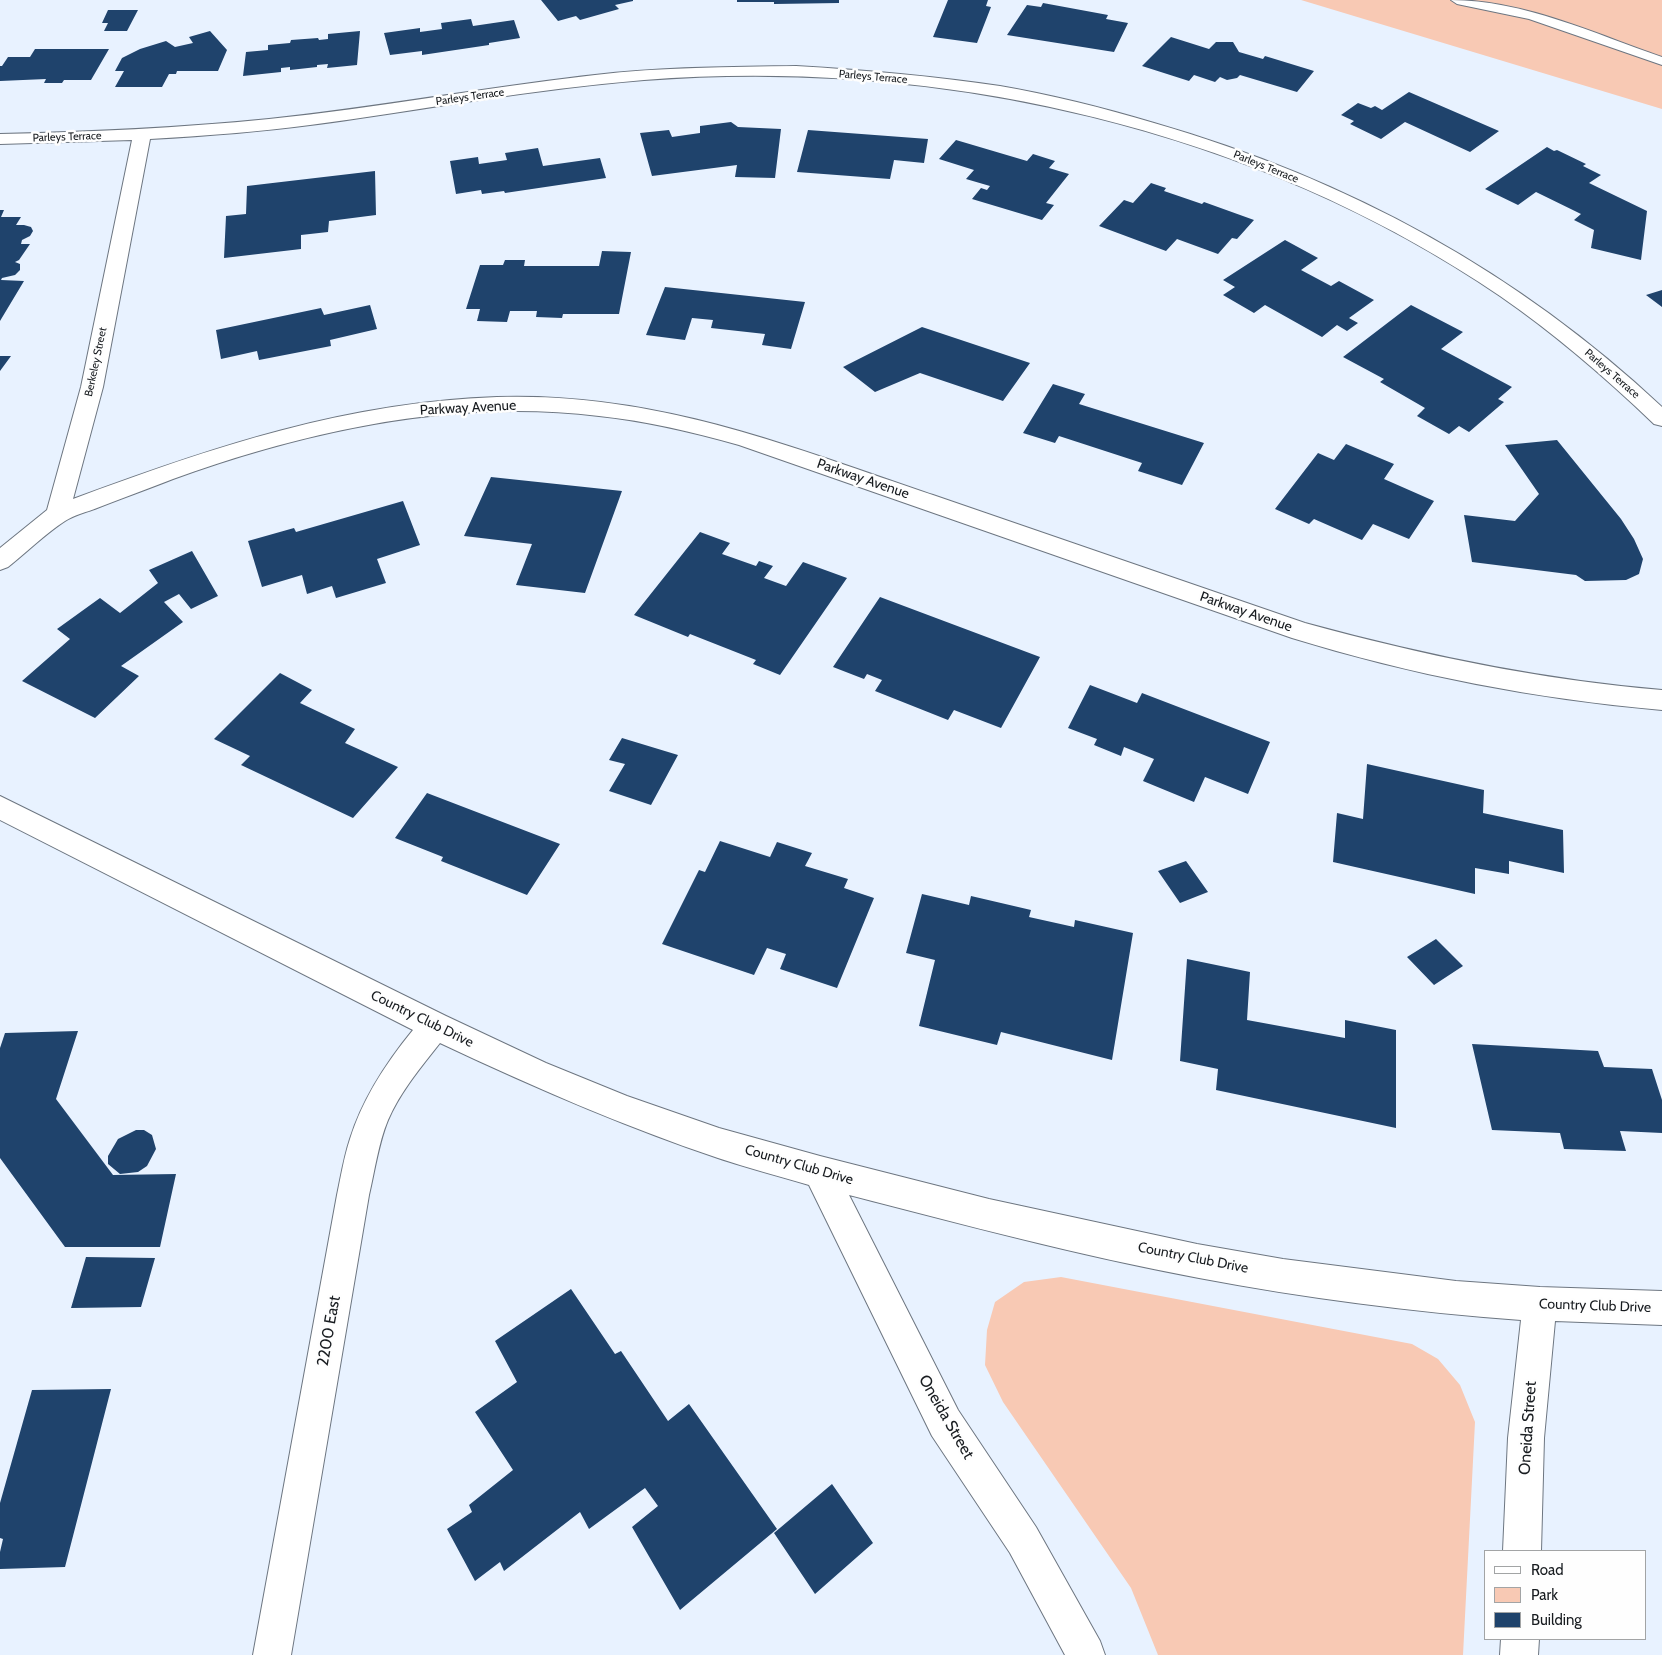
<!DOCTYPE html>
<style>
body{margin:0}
#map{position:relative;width:1662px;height:1655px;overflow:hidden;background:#e8f2ff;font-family:Cabin,sans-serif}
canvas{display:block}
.legend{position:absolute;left:1484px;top:1550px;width:162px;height:90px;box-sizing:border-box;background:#fefefe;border:1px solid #a2a4a5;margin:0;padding:6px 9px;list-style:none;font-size:15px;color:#181c20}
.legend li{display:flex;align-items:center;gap:10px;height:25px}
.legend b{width:25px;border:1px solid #a2a4a5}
</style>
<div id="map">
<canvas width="1662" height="1655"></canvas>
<ul class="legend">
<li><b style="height:6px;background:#fff"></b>Road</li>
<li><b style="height:14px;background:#f8c9b4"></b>Park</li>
<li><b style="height:14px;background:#1f436c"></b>Building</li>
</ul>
</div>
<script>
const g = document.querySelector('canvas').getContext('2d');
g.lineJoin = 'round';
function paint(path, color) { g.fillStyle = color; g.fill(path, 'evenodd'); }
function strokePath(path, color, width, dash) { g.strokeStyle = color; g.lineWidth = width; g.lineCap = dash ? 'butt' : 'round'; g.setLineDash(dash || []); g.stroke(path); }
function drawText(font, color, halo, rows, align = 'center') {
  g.font = font + ' Cabin,sans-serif'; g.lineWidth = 5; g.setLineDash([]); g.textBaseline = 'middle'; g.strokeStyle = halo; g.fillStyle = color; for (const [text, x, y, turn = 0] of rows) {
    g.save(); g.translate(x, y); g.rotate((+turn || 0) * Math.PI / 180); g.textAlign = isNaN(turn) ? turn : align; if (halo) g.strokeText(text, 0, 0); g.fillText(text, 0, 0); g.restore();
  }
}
paint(new Path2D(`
 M 1301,0 L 1662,0 L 1662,109 Z
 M 1061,1277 L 1412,1344 L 1438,1359 L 1460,1385 L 1475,1422 L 1463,1655 L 1158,1655 L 1131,1588 L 1003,1402 L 985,1365 L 987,1330 L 995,1302 L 1024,1282 Z`), '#f8c9b4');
paint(new Path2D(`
 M 541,0 L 633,0 L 633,1 L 615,5 L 619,9 L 580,20 L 576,16 L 558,21 Z
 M 737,0 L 839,0 L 839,3 L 774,4 L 774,2 L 737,2 Z
 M 948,0 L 988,0 L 986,6 L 991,7 L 977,43 L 933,37 Z
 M 1043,3 L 1108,15 L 1106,19 L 1128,23 L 1114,52 L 1007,35 L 1027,5 L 1041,7 Z
 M 108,10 L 138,10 L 127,31 L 104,31 L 108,23 L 102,23 Z
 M 471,19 L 473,26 L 514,20 L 520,38 L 489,43 L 489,45 L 422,55 L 422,51 L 390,55 L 384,33 L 420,28 L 420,32 L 442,29 L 441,23 Z
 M 210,31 L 227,50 L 218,71 L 177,71 L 176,74 L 169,74 L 162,87 L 115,87 L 124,71 L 115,71 L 122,58 L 140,49 L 166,41 L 175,47 L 193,43 L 189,37 Z
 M 360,31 L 357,65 L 327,68 L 328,64 L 317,65 L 317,67 L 290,70 L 290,67 L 281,68 L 281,72 L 243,76 L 246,52 L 268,50 L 268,45 L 290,43 L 291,40 L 318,38 L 319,40 L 328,39 L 328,34 Z
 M 1171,37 L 1209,49 L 1216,42 L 1233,42 L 1239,52 L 1263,59 L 1265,56 L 1314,71 L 1297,92 L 1240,75 L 1237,78 L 1227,80 L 1220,77 L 1215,82 L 1194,75 L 1189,81 L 1142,66 Z
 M 35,49 L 109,49 L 91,80 L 64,80 L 62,83 L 44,83 L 46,79 L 0,81 L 0,66 L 2,66 L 8,57 L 30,57 Z
 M 1409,92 L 1499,131 L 1470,152 L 1405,122 L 1381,139 L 1350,124 L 1354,121 L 1341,115 L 1358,103 L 1371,108 L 1375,106 L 1382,110 Z
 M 731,122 L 738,127 L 781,129 L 775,178 L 735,177 L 737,165 L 652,176 L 640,133 L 669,130 L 672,137 L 700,133 L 700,126 Z
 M 808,130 L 928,139 L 924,163 L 894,160 L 890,179 L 797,172 Z
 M 956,140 L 1027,161 L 1033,154 L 1055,161 L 1049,168 L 1069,174 L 1046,203 L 1054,205 L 1042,220 L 972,199 L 981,188 L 987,190 L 990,186 L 966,179 L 974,170 L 939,159 Z
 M 1547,147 L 1554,151 L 1557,150 L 1586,164 L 1583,166 L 1601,175 L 1589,183 L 1647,211 L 1641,260 L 1591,248 L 1594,230 L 1574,220 L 1581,214 L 1536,192 L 1518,205 L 1485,189 Z
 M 538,148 L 543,166 L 600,158 L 606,178 L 505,193 L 504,191 L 482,194 L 481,190 L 456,194 L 450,161 L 478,157 L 479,164 L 507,160 L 505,153 Z
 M 375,171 L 376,215 L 329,221 L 328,232 L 301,235 L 301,249 L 224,258 L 226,216 L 246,214 L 247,186 Z
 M 1151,183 L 1166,188 L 1164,191 L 1202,204 L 1204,202 L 1254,220 L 1237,239 L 1232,238 L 1218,254 L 1177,239 L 1166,251 L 1099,226 L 1124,200 L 1133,203 Z
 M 0,210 L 4,210 L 1,217 L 21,217 L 16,225 L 24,225 L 31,227 L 33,231 L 30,236 L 22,240 L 21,244 L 30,244 L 19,260 L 15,262 L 20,264 L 20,270 L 15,275 L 2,278 L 1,280 L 24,281 L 0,321 Z
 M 1285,240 L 1318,258 L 1301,270 L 1331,286 L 1339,281 L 1374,300 L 1349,318 L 1358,323 L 1347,331 L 1337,325 L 1322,337 L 1265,305 L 1254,313 L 1223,295 L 1235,287 L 1223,280 Z
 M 602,251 L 631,252 L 619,314 L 563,314 L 562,318 L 536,317 L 537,311 L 510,311 L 507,322 L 477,321 L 480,309 L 466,309 L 480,265 L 503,265 L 505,260 L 525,260 L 524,266 L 599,266 Z
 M 665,287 L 805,302 L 791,349 L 762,345 L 765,334 L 711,328 L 713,320 L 692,318 L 685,340 L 646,335 Z
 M 1662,290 L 1662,307 L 1646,295 Z
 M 370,305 L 377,329 L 330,340 L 331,346 L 259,360 L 257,351 L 221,359 L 216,330 L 321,308 L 324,315 Z
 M 1411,305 L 1463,332 L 1441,349 L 1512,387 L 1498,399 L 1504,402 L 1469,432 L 1459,426 L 1449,434 L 1417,416 L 1425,408 L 1380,382 L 1384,379 L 1343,357 Z
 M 922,327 L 1030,363 L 1003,401 L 920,373 L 875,392 L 843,367 Z
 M 0,356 L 11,356 L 0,371 Z
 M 1053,384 L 1085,394 L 1079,404 L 1204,443 L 1182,485 L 1138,471 L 1142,463 L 1059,436 L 1055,443 L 1023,433 Z
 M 1557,440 L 1621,519 L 1634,539 L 1643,559 L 1639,574 L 1626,580 L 1585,581 L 1576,575 L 1472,562 L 1464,515 L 1515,521 L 1539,494 L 1505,445 Z
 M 1346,444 L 1394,464 L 1384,479 L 1434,501 L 1409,539 L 1373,524 L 1362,540 L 1314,519 L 1309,524 L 1275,509 L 1318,453 L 1334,460 Z
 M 491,477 L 622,491 L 585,593 L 516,585 L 532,544 L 464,536 Z
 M 403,501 L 420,545 L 377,559 L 386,583 L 336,598 L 332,586 L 307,594 L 302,575 L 262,587 L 248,541 L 294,528 L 296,532 Z
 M 700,532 L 730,543 L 722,554 L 756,566 L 759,561 L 773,566 L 764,578 L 786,586 L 803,562 L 847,578 L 780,675 L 753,664 L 756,660 L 690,634 L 688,637 L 634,615 Z
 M 192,551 L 218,596 L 191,609 L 179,594 L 164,602 L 183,622 L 121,666 L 139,676 L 95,718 L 22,681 L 70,639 L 57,629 L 100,598 L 120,613 L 158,583 L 149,570 Z
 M 880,597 L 1040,657 L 1001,728 L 954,710 L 948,720 L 875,691 L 882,680 L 867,674 L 864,679 L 833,667 Z
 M 280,673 L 312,690 L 300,703 L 355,729 L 345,743 L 398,767 L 353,818 L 241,765 L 250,756 L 214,739 Z
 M 1090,685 L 1137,703 L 1142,693 L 1270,742 L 1248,794 L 1205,777 L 1194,802 L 1143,781 L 1154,759 L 1124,747 L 1121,756 L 1094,745 L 1097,739 L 1068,728 Z
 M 622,738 L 678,755 L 651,805 L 609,791 L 625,764 L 609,760 Z
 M 1367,764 L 1484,790 L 1483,813 L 1563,830 L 1564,873 L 1509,861 L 1509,874 L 1475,868 L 1475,894 L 1333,862 L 1337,813 L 1363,819 Z
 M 427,793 L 560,844 L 527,895 L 441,861 L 443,857 L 395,838 Z
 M 720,841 L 770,857 L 777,842 L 812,853 L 805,866 L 848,879 L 844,888 L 874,898 L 837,988 L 780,969 L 786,954 L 767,948 L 754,975 L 662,944 L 699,870 L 705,872 Z
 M 1186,861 L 1208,892 L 1180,903 L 1158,871 Z
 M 922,894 L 969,905 L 971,896 L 1031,910 L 1029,917 L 1074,927 L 1075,920 L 1133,933 L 1112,1060 L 1001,1032 L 997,1045 L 919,1026 L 935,960 L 906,953 Z
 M 1436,939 L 1463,966 L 1434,985 L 1407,957 Z
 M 1187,959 L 1250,972 L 1247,1020 L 1345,1038 L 1345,1020 L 1396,1030 L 1396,1128 L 1216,1090 L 1218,1069 L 1180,1061 Z
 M 78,1031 L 56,1099 L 113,1175 L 176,1174 L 160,1247 L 65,1247 L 0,1158 L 0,1048 L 5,1033 Z
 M 1472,1044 L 1598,1051 L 1604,1067 L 1652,1069 L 1662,1100 L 1662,1133 L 1620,1131 L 1626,1151 L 1564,1149 L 1560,1133 L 1492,1130 Z
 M 136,1130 L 144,1130 L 152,1135 L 156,1149 L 147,1166 L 138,1172 L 120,1174 L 108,1164 L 108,1156 L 118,1139 Z
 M 86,1257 L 155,1258 L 141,1307 L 71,1308 Z
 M 571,1289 L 615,1354 L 621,1351 L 668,1421 L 689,1404 L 777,1529 L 680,1610 L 632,1527 L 658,1506 L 645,1488 L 589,1529 L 580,1512 L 504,1571 L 500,1562 L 475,1581 L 447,1529 L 472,1512 L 469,1505 L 513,1470 L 475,1412 L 517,1382 L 495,1341 Z
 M 111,1389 L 65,1567 L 0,1569 L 0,1552 L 3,1539 L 0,1538 L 0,1503 L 32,1390 Z
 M 832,1484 L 873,1543 L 815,1594 L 774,1533 Z`), '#1f436c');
const service = new Path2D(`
 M 1451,0 C 1523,0 1595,34 1662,57 L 1662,65 L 1529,19 L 1457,4 Z`);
const minor = new Path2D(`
 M 796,66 C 864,70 932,76 1000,86 C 1052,95 1104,108 1154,123 C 1345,178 1516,270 1662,407 L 1662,426 L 1654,424 C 1606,378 1555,334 1500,296 C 1253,128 941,57 644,80 C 532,89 422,110 310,125 C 257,132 204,136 150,139 L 103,387 L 73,499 C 212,447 347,402 497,397 C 655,392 786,445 933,495 C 1057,538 1181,580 1305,623 C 1422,655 1540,680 1662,690 L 1662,710 C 1537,699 1412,675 1292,638 L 739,445 C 693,432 647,421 599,416 C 455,398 308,430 173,479 C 148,489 122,498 97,508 C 87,512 74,515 65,521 C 45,534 27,552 8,567 L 0,570 L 0,548 L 47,510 L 81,387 L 132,140 L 0,144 L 0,134 C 90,132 179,128 269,119 C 378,108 486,87 595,75 C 662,67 729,67 796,66 Z
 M 0,796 L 446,1016 L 546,1063 L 627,1096 L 719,1128 L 820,1156 L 989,1199 L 1197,1244 L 1283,1259 L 1456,1281 L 1540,1287 L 1662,1291 L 1662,1325 L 1555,1321 L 1544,1438 L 1541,1551 L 1503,1551 L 1508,1438 L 1521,1320 C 1413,1312 1305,1298 1199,1278 C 1081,1256 965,1225 849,1195 L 958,1410 L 1036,1527 L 1100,1641 L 1105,1655 L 1065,1655 L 1010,1553 L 932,1436 L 809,1185 C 779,1176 748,1168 718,1158 C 623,1126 531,1086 440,1043 C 421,1067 400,1092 388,1120 C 378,1144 375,1170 369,1195 L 291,1655 L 253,1655 L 337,1195 C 341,1176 344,1157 350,1139 C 363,1098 386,1063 413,1030 L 0,820 Z
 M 1501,1639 L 1539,1639 L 1538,1655 L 1500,1655 Z`);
strokePath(service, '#6d7681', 2);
strokePath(minor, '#6d7681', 2);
paint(service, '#fff');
paint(minor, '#fff');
drawText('11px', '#181c20', '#fefefe', [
 ["Parleys Terrace",873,77,5],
 ["Parleys Terrace",470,97,-8],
 ["Parleys Terrace",67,137,-2],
 ["Parleys Terrace",1266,167,22],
 ["Berkeley Street",96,362,-78],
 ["Parleys Terrace",1612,374,41]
]);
drawText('14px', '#181c20', '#fefefe', [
 ["Parkway Avenue",468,408,-3],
 ["Parkway Avenue",863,479,19],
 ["Parkway Avenue",1246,612,19],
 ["Country Club Drive",422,1019,26],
 ["Country Club Drive",799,1165,16],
 ["Country Club Drive",1193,1258,11],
 ["Country Club Drive",1595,1306,2]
]);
drawText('16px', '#181c20', '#fefefe', [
 ["2200 East",329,1331,-80],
 ["Oneida Street",946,1417,60],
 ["Oneida Street",1528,1428,-86]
]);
</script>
